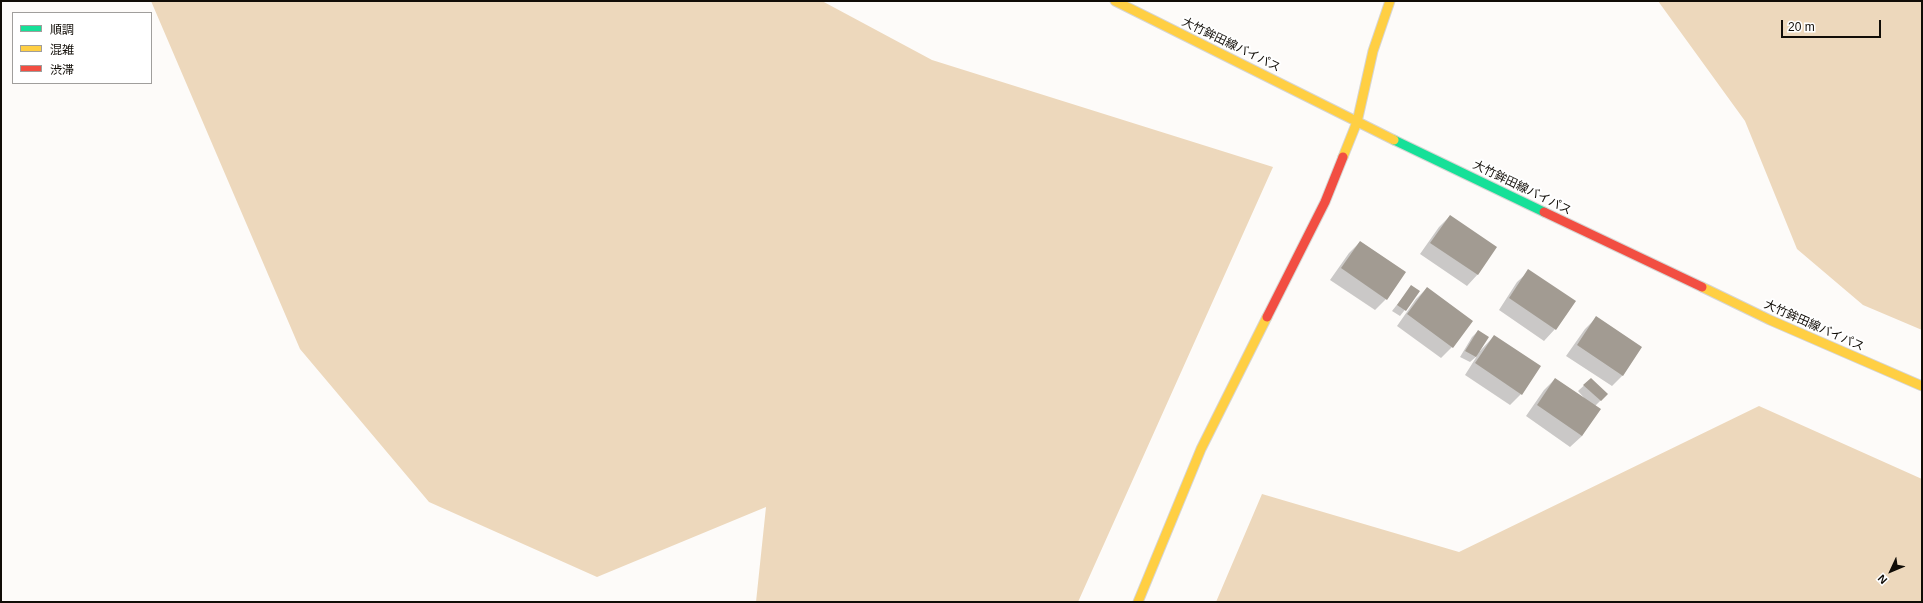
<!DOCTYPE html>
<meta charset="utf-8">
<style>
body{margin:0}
#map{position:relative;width:1923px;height:603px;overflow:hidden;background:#fdfbf9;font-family:Arial,"Noto Sans JP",sans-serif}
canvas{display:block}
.frame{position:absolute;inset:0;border:2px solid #110d07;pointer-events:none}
.legend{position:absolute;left:12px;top:12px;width:140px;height:72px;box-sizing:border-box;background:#fff;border:1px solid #a09e9c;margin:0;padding:5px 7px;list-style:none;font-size:12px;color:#110d07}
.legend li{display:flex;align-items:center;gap:8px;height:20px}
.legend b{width:20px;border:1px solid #a09e9c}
.north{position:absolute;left:1871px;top:551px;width:40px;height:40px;-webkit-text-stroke:3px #fff;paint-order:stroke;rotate:226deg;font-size:11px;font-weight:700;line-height:16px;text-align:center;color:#110d07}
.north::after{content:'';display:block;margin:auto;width:14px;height:18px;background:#110d07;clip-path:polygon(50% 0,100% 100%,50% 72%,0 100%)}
.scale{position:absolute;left:1781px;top:20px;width:100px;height:18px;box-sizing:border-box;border:2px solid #110d07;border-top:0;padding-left:5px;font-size:12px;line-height:14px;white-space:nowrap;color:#110d07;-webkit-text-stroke:3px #fff;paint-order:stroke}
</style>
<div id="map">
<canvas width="1923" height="603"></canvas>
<div class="frame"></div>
<ul class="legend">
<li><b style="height:5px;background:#16e098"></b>順調</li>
<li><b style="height:5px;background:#ffcf43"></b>混雑</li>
<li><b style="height:5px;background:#f24e42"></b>渋滞</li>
</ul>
<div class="north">N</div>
<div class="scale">20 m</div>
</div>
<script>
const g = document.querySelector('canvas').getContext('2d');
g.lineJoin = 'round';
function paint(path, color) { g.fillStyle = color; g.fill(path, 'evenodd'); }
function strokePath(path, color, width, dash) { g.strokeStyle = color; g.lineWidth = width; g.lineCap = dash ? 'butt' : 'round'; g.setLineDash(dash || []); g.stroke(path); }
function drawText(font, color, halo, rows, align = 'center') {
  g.font = font + ' Arial,"Noto Sans JP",sans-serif'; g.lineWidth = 4; g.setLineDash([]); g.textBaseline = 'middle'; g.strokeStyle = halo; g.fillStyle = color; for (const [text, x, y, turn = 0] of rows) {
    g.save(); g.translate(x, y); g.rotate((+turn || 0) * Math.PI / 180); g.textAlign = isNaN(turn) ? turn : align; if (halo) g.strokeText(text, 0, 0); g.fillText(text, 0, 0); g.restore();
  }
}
paint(new Path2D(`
 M 151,1 L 822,1 L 932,60 L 1273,167 L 1078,602 L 756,602 L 766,507 L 597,577 L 429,502 L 300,349 Z
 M 1658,1 L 1922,1 L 1922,330 L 1863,305 L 1797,249 L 1745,121 Z
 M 1759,406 L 1922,479 L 1922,602 L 1216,602 L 1262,494 L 1459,552 Z`), '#edd8bc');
paint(new Path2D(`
 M 1450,216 L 1478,274 L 1467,286 L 1420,254 L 1439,227 Z
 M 1360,242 L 1404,273 L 1386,299 L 1375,310 L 1330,280 L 1349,253 Z
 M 1529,271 L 1555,329 L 1544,341 L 1499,310 L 1517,282 Z
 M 1411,287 L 1419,292 L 1400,316 L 1392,311 Z
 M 1427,288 L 1452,347 L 1441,358 L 1397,326 L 1416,299 Z
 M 1596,318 L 1623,375 L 1612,386 L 1566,356 L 1585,329 Z
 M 1478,331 L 1480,351 L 1494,336 L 1539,366 L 1521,394 L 1510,405 L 1465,375 L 1477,356 L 1470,362 L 1460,357 L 1472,337 Z
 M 1555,379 L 1586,400 L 1578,391 L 1591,379 L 1607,394 L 1595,406 L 1582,436 L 1570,447 L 1526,416 L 1544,390 Z`), '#0003');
paint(new Path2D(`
 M 1450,215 L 1497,247 L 1478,275 L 1430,243 Z
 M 1360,241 L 1406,272 L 1387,300 L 1341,268 Z
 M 1528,269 L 1576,301 L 1556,330 L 1509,298 Z
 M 1411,285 L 1420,291 L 1406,311 L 1397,305 Z
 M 1427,287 L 1473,321 L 1453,348 L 1407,314 Z
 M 1596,316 L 1642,347 L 1623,376 L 1577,345 Z
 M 1478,330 L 1489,337 L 1476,357 L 1465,351 Z
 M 1494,335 L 1541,366 L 1522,395 L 1475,363 Z
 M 1555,378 L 1601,409 L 1582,436 L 1537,405 Z
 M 1591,378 L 1608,394 L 1601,401 L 1583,385 Z`), '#a29b92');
const fast = new Path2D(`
 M 1394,140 L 1544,212`);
const slow = new Path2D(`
 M 1115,1 L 1394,140
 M 1343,157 L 1357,122 L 1373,51 L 1390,1
 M 1702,287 L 1770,320 L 1922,386
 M 1138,602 L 1201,449 L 1267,317`);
const jam = new Path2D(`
 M 1544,212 L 1702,287
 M 1267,317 L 1325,202 L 1343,157`);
strokePath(fast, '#d6d5d3', 11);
strokePath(slow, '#d6d5d3', 11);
strokePath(jam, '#d6d5d3', 11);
strokePath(fast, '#16e098', 9);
strokePath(slow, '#ffcf43', 9);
strokePath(jam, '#f24e42', 9);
drawText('12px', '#110d07', '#fff', [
 ["大竹鉾田線バイパス",1231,45,26],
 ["大竹鉾田線バイパス",1522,188,26],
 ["大竹鉾田線バイパス",1814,326,24]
]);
</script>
